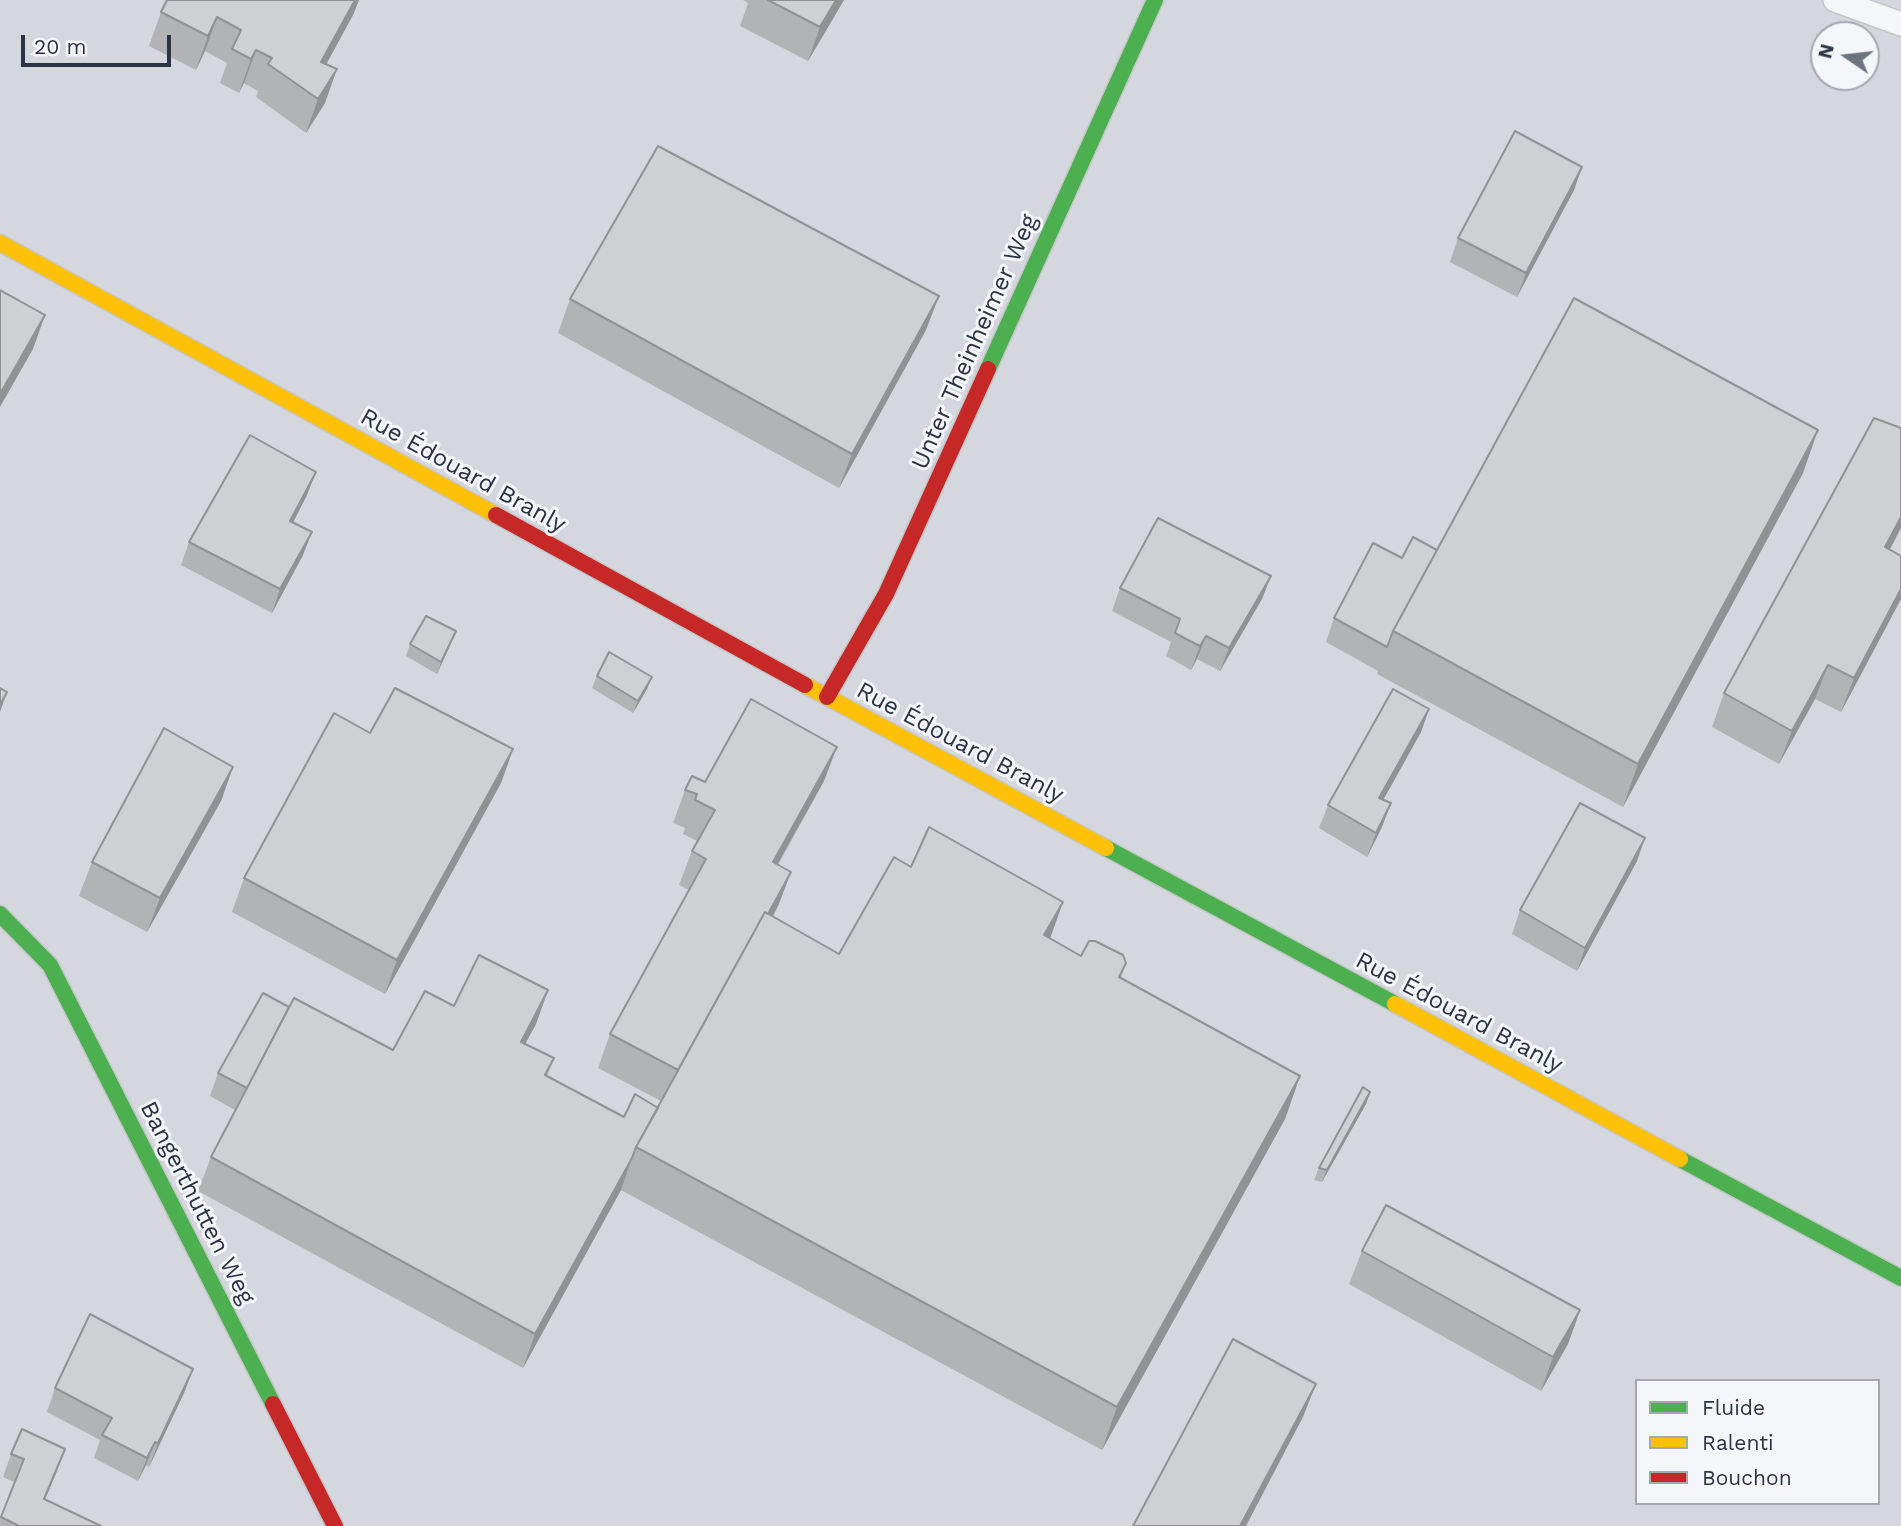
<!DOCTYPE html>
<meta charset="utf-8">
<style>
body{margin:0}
#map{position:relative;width:1901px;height:1526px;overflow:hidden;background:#e6e8ea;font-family:"Work Sans",sans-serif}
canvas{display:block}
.legend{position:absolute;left:1635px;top:1379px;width:245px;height:126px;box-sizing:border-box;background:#f4f6f9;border:2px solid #a4a8b1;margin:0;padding:9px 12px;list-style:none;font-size:21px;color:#2b3445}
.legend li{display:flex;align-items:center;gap:14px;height:35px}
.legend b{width:35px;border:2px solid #a4a8b1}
.north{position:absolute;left:1810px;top:21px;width:70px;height:70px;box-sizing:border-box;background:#f4f6f9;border:2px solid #a4a8b1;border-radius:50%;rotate:284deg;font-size:19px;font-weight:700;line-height:28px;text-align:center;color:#2b3445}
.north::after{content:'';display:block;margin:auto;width:24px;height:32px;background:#6c737f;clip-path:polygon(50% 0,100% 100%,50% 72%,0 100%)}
.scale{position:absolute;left:21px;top:35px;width:150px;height:32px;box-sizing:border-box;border:4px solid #2b3445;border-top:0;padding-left:9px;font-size:21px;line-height:24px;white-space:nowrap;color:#2b3445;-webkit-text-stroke:5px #f4f6f9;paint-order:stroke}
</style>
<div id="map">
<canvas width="1901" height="1526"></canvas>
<ul class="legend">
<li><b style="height:9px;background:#4caf50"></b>Fluide</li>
<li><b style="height:9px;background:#ffc107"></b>Ralenti</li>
<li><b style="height:9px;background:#c62828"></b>Bouchon</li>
</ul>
<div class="north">N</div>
<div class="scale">20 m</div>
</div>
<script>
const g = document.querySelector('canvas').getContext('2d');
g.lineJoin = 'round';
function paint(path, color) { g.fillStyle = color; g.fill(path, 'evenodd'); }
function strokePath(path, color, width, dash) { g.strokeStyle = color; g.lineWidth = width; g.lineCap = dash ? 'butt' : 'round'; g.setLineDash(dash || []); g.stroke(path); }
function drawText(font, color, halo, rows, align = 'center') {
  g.font = font + ' "Work Sans",sans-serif'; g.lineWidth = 6; g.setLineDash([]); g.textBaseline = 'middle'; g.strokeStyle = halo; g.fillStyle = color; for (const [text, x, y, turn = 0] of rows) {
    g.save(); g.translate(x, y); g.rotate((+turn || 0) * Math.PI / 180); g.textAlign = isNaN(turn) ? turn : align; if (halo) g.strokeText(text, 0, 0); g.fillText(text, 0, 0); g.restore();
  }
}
paint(new Path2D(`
 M 0,0 L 1901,0 L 1901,1526 L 0,1526 ZM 1824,35 L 1866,35 L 1866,77 L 1824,77 ZM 1637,1381 L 1878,1381 L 1878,1503 L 1637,1503 Z`), '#d4d7dd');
const lane = new Path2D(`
 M 1835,0 L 1901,24`);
const fast = new Path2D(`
 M 988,369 L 1155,0
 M 1106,848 L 1395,1004
 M 0,914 L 50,965 L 273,1404
 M 1680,1159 L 1901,1278`);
const slow = new Path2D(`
 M 0,243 L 496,515
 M 805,685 L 1106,848
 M 1395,1004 L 1680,1159`);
const jam = new Path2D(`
 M 496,515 L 805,685
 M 827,697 L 886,594 L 988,369
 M 273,1404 L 335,1526`);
strokePath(lane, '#c4c6c8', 26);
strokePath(fast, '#c4c6c8', 19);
strokePath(slow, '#c4c6c8', 19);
strokePath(jam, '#c4c6c8', 19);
strokePath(lane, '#f5f6f7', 23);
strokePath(fast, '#4caf50', 16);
strokePath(slow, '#ffc107', 16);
strokePath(jam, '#c62828', 16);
paint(new Path2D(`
 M 167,0 L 359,0 L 353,15 L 326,64 L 325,103 L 306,133 L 256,97 L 258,91 L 244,83 L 239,93 L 220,83 L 227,63 L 205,51 L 196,70 L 149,46 L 161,12 Z
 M 743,0 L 844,0 L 808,61 L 740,26 L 748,3 Z
 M 1574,190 L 1517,297 L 1450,262 L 1458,238 Z
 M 570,299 L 926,330 L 839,488 L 558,333 Z
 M 1901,428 L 1901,528 L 1890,549 L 1901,556 L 1901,599 L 1841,712 L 1815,699 L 1779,764 L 1712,727 L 1724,693 Z
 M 1803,473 L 1623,807 L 1377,674 L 1378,671 L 1326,642 L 1334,618 L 1402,558 Z
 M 307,495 L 293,522 L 303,555 L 272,613 L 181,565 L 189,542 Z
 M 1120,588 L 1262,599 L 1220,671 L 1197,659 L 1191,670 L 1166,656 L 1171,642 L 1112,611 Z
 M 451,643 L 437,674 L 406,656 L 410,644 Z
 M 597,676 L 647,689 L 633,713 L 592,688 Z
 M 1429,709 L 1421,732 L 1383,800 L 1382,827 L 1367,857 L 1319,828 L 1328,805 Z
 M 513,749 L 501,783 L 385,994 L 232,912 L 244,878 Z
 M 233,767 L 221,801 L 147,932 L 79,896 L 92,862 Z
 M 824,781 L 778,865 L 791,872 L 778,906 L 773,917 L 839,954 L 911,867 L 1063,902 L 1050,938 L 1081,956 L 1126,963 L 1121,978 L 1300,1076 L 1285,1119 L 1102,1450 L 621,1190 L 523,1368 L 198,1191 L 211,1157 L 235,1110 L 210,1096 L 218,1073 L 289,1007 L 393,1050 L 454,1006 L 548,990 L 536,1024 L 525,1044 L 554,1058 L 547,1076 L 624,1117 L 658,1108 L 661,1101 L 598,1068 L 610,1034 L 689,890 L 679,885 L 692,851 L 697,841 L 683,834 L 685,828 L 673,823 L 685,790 L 705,782 Z
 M 1637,861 L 1577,971 L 1512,934 L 1520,910 Z
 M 1370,1092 L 1366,1104 L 1322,1182 L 1314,1180 L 1319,1168 Z
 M 1362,1251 L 1580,1310 L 1568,1344 L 1541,1391 L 1349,1284 Z
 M 193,1369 L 184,1393 L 149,1467 L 146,1465 L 138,1481 L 94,1458 L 100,1440 L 47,1412 L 55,1388 Z
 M 65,1449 L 45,1500 L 101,1526 L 0,1526 L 0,1519 L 14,1482 L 3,1477 L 11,1454 Z`), '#b1b3b5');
paint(new Path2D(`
 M 355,0 L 359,0 L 353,15 L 309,96 L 321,62 Z
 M 836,0 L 844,0 L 808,61 L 820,27 Z
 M 217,17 L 205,51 L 196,70 L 208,36 Z
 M 256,50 L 244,83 L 239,93 L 251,59 Z
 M 337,69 L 325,103 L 306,133 L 318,99 Z
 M 1582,167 L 1574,190 L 1517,297 L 1526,273 Z
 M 939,296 L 926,330 L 839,488 L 852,454 Z
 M 45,315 L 33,349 L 0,407 L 0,394 Z
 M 1818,430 L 1803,473 L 1623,807 L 1638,764 Z
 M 316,472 L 307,495 L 282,544 L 290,521 Z
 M 1901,517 L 1901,528 L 1873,581 L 1885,547 Z
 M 312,532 L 303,555 L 272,613 L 280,589 Z
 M 1271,576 L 1262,599 L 1220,671 L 1229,648 Z
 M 1901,589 L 1901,599 L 1841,712 L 1854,678 Z
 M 456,631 L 451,643 L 437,674 L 441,662 Z
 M 1206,636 L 1197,659 L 1191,670 L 1200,646 Z
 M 1828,665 L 1815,699 L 1779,764 L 1792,731 Z
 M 652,677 L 647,689 L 633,713 L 638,701 Z
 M 7,692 L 0,712 L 0,705 Z
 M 1429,709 L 1421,732 L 1371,822 L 1379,798 Z
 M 837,747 L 824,781 L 760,895 L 773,862 Z
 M 513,749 L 501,783 L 385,994 L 397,960 Z
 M 233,767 L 221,801 L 147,932 L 160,898 Z
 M 1391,803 L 1382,827 L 1367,857 L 1376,833 Z
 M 1645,838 L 1637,861 L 1577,971 L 1585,948 Z
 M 791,872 L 778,906 L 668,1105 L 680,1071 Z
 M 1063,902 L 1048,944 L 1044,935 Z
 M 548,990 L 536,1024 L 508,1075 L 521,1042 Z
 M 1300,1076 L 1285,1119 L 1102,1450 L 1117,1407 Z
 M 1370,1092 L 1366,1104 L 1322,1182 L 1327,1170 Z
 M 632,1158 L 621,1190 L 523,1368 L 535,1334 Z
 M 1580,1310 L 1568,1344 L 1541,1391 L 1553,1357 Z
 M 193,1369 L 184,1393 L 149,1467 L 158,1443 Z
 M 1316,1384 L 1303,1417 L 1246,1526 L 1240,1526 Z
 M 155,1442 L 146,1465 L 138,1481 L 147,1458 Z
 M 65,1449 L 56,1473 L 35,1523 L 44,1499 Z`), '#909294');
const building = new Path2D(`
 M 167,0 L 355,0 L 321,62 L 337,69 L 318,99 L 268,64 L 272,58 L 256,50 L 251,59 L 232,49 L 241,30 L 217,17 L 208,36 L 161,12 Z
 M 768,0 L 836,0 L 820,27 Z
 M 1515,131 L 1582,167 L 1526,273 L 1458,238 Z
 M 658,146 L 939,296 L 852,454 L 570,299 Z
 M 0,290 L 45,315 L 0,394 Z
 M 1574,298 L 1818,430 L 1638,764 L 1393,631 Z
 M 1874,418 L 1901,428 L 1901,517 L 1885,547 L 1901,556 L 1901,589 L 1854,678 L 1828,665 L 1792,731 L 1724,693 Z
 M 250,435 L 316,472 L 290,521 L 312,532 L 280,589 L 189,542 Z
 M 1158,518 L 1271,576 L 1229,648 L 1206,636 L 1200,646 L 1186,639 L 1175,633 L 1180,619 L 1120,588 Z
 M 1413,537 L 1437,550 L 1393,631 L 1387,647 L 1334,618 L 1373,543 L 1402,558 Z
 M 426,616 L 456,631 L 441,662 L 410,644 Z
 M 609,652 L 652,677 L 638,701 L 597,676 Z
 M 0,688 L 7,692 L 0,705 Z
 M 395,688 L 513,749 L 397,960 L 244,878 L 334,713 L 370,733 Z
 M 1393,689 L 1429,709 L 1379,798 L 1391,803 L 1376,833 L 1328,805 Z
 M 751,699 L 837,747 L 773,862 L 791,872 L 768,914 L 765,912 L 678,1070 L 610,1034 L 706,859 L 692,851 L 715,810 L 695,800 L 697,794 L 685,790 L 692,776 L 705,782 Z
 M 164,728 L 233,767 L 160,898 L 92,862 Z
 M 1580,803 L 1645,838 L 1585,948 L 1520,910 Z
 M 929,827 L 1063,902 L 1044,935 L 1081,956 L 1089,941 L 1095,941 L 1123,955 L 1126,963 L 1119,977 L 1300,1076 L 1117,1407 L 636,1147 L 765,912 L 839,954 L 894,857 L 911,867 Z
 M 479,955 L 548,990 L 521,1042 L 554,1058 L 545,1075 L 624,1117 L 635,1094 L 658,1108 L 636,1147 L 632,1158 L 535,1334 L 211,1157 L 294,998 L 393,1050 L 425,991 L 454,1006 Z
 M 263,993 L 289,1007 L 247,1088 L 218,1073 Z
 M 1363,1087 L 1370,1092 L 1327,1170 L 1319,1168 Z
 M 1386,1205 L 1580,1310 L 1553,1357 L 1362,1251 Z
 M 90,1314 L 193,1369 L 158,1443 L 155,1442 L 147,1458 L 102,1435 L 112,1418 L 55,1388 Z
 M 1233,1339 L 1316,1384 L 1240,1526 L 1133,1526 Z
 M 22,1429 L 65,1449 L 44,1499 L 101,1526 L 19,1526 L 1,1517 L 24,1459 L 11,1454 Z`);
paint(building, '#ced0d3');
strokePath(building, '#909294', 2);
drawText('24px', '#2b3445', '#f4f6f9', [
 ["Unter Theinheimer Weg",975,342,-66],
 ["Rue Édouard Branly",463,471,29],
 ["Rue Édouard Branly",960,743,28],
 ["Rue Édouard Branly",1459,1013,28],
 ["Bangerthutten Weg",197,1203,63]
]);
</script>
